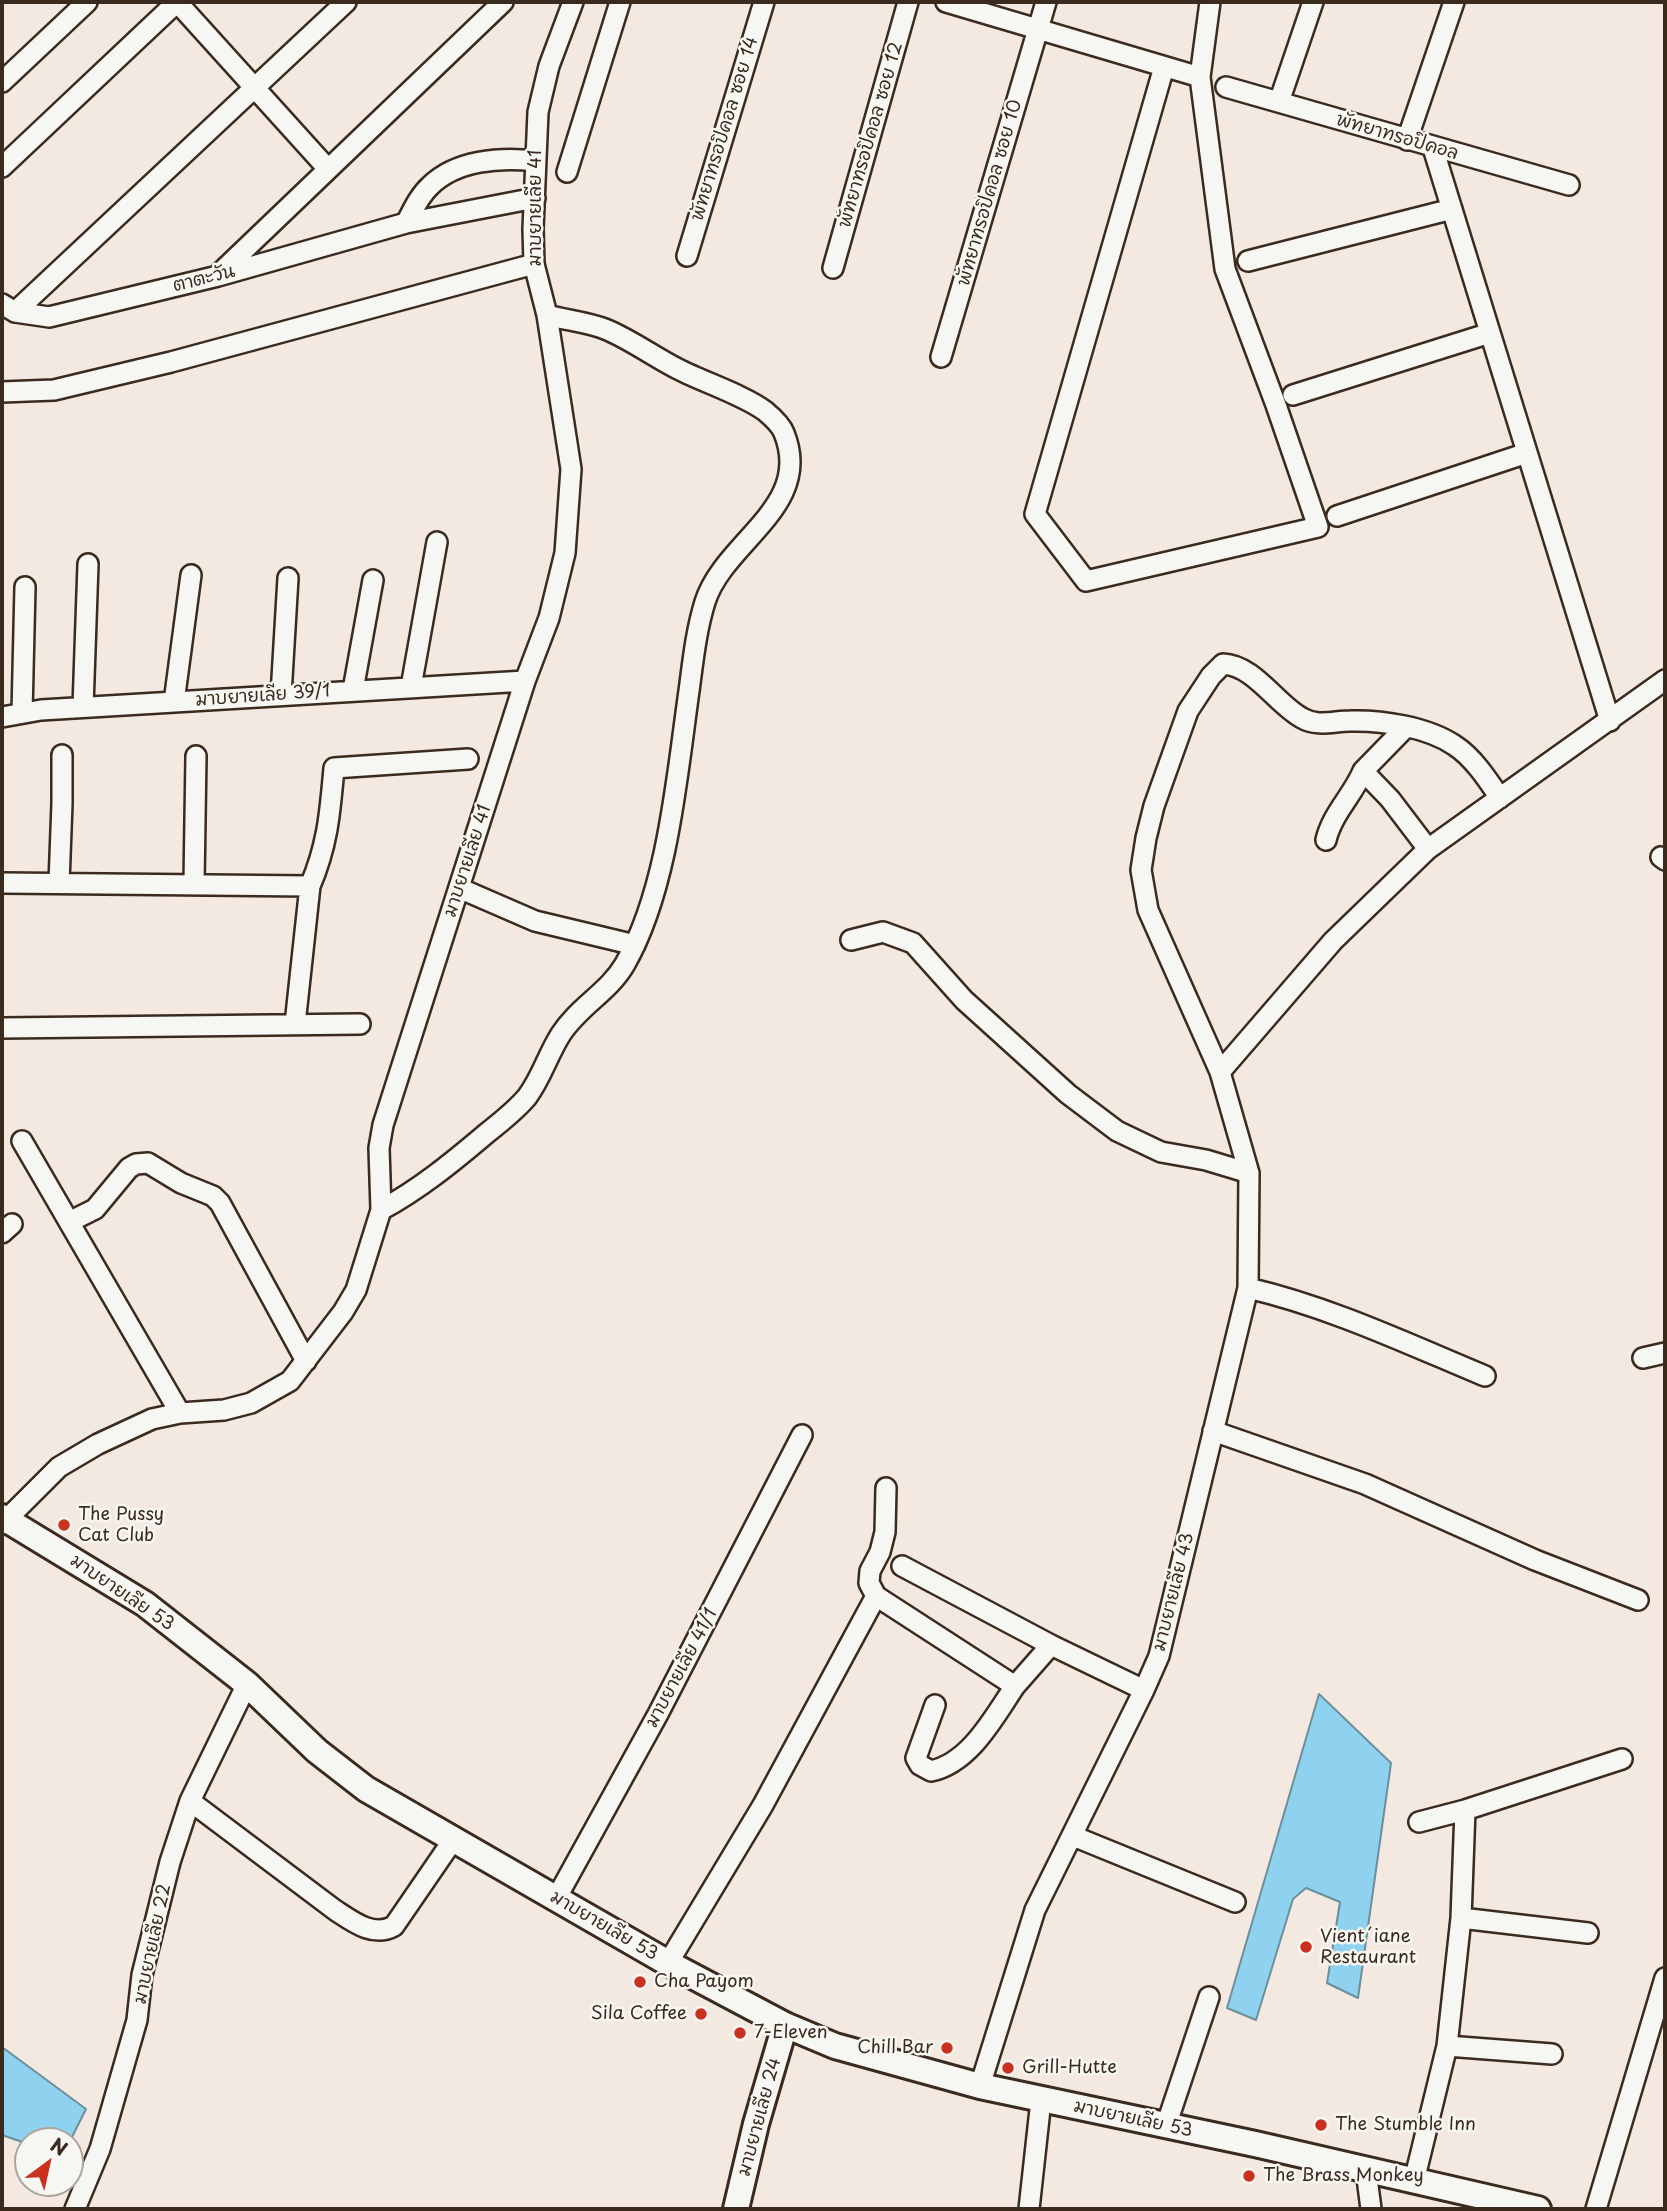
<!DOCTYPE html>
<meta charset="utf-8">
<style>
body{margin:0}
#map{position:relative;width:1667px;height:2211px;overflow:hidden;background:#f4e9e1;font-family:"Playpen Sans",sans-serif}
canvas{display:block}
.frame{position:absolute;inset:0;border:4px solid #3b2a1e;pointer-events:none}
.north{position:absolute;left:14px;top:2127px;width:70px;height:70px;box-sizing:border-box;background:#f6f6f2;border:2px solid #aba49d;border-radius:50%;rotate:33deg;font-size:19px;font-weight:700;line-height:28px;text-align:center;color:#3b2a1e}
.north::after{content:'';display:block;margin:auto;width:24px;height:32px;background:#c8321e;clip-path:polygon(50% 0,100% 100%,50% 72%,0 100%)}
</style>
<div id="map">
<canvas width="1667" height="2211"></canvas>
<div class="frame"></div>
<div class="north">N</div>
</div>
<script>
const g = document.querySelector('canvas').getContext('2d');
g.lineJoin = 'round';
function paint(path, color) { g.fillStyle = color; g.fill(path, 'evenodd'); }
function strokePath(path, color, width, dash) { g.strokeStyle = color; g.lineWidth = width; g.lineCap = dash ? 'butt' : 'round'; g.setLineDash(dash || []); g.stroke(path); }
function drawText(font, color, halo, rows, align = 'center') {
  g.font = font + ' "Playpen Sans","Playpen Sans Thai",sans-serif'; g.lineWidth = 5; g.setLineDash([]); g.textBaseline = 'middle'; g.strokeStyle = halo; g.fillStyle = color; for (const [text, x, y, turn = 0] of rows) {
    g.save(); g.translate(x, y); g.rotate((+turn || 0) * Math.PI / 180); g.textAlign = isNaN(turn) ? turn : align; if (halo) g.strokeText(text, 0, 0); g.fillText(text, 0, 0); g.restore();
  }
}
const water = new Path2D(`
 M 1319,1694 L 1391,1763 L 1358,1998 L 1327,1983 L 1340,1902 L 1306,1888 L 1293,1899 L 1256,2020 L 1227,2008 Z
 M 2,2047 L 86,2109 L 70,2141 L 28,2141 L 28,2144 L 2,2135 Z`);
paint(water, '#8ed2ef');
strokePath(water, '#6d8f9b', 2);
const minor = new Path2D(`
 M 177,2 L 328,169
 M 946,2 L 1200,77
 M 1164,67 L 1035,514 L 1086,581 L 1318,527 L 1276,405 L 1225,269 L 1200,77 L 1210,2
 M 2,82 L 87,2
 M 1226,87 L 1569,185
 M 1279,102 L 1313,2
 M 1407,140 L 1454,2
 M 1433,148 L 1610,721
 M 2,167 L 177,2
 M 567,172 L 620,2
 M 406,223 C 413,210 419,196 430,186 C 456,160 500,157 535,161
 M 687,256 L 764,2
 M 1248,261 L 1452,209
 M 833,268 L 908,2
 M 221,272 L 503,2
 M 2,304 L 15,312 L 49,317 L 218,276 L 406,223 L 535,198
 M 15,312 L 346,2
 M 941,357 L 1046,2
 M 2,392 L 54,390 L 171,362 L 534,264
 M 1293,395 L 1490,333
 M 1337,516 L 1527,453
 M 411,687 L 437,542
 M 353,690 L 373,580
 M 281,695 L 288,578
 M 174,702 L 191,575
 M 83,707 L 88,564
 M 22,713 L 25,587
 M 2,717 L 41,710 L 525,681
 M 1405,728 L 1363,771 L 1390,799 L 1428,849
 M 1326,840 C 1332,814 1353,795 1363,771
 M 1661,857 L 1665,860
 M 2,883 L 310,886
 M 59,883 L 62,803 L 62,755
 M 194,883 L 196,756
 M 459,888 L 535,921 L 635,945
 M 851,940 L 883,932 L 913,943 L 964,1000 L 1068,1094 L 1117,1131 L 1161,1152 L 1206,1160 L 1249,1173
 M 295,1024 L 310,886 C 328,844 330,812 334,768 L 468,759
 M 2,1028 L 360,1024
 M 1220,1072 L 1333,941 L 1428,849 L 1665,680
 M 22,1141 L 180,1413
 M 381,1210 C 420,1189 454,1161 487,1133 C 501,1122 516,1110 527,1097 C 542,1077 548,1054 561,1034 C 579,1006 609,992 625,964 C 668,889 677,775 689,691 C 693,661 696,631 705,602 C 724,541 814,507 784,433 C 781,425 771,416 765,411 C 744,395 703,382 678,369 C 654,357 630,339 605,329 C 587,322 565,320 547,315
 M 69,1222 L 95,1209 L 129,1168 L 136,1164 L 148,1163 L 181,1183 L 213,1196 L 220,1203 L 306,1361
 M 2,1233 L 12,1224
 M 1248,1288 C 1330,1307 1408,1344 1485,1376
 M 1643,1358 L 1665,1353
 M 1213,1431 L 1365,1484 L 1535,1560 L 1638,1600
 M 886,1488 L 885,1532 L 880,1552 L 870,1571 L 869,1583 L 876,1596 L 1015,1686 L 1051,1645
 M 2,1524 L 59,1467 L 98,1444 L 152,1419 L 180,1413 L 224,1410 L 251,1403 L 290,1381 L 343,1312 L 356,1290 L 381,1210 L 379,1148 L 383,1125 L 525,681 L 549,618 L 565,553 L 571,469 L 547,315 L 534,264 L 533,229 L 538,112 L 549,66 L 573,2
 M 902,1566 L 1051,1645 L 1144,1690
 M 935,1705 L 916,1758 L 920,1765 L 931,1771 C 970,1763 994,1717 1015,1686
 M 190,1801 L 335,1910 C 352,1921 373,1938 394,1926 L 453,1840
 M 1419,1822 L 1465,1810
 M 1073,1836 L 1235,1902
 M 557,1897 L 658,1714 L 802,1435
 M 1461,1918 L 1588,1933
 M 668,1963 L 763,1805 L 876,1596
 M 1447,2046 L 1552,2054
 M 980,2086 L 1035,1910 L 1144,1690 L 1159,1656 L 1248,1288 L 1249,1173 L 1220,1072 L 1148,910 L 1141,870 L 1146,838 L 1154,806 L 1188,711 L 1211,676 L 1223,664 C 1254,665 1277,705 1302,718 C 1317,727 1334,721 1350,721 C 1382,720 1427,727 1454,745 C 1473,757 1488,780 1500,798
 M 1166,2126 L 1209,1997
 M 1366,2170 L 1371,2209
 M 1414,2181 L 1447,2046 L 1461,1918 L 1465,1810 L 1622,1759
 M 75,2209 L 100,2149 L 137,2020 L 142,1975 L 170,1862 L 190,1801 L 247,1684
 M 1029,2209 L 1041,2100
 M 1596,2209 L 1665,1978`);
const tertiary = new Path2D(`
 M 2,1517 L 145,1604 L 247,1684 L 317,1751 L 366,1789 L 668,1963 L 785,2025 L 835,2046 L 980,2086 L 1255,2144 L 1538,2209
 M 736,2209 L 756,2124 L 785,2025`);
strokePath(minor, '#3b2a1e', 24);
strokePath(tertiary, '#3b2a1e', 30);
strokePath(minor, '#f6f6f2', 19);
strokePath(tertiary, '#f6f6f2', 24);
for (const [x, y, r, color] of [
 [64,1525,7,"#c8321e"],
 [1306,1947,7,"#c8321e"],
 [640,1982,7,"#c8321e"],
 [701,2014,7,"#c8321e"],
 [740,2033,7,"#c8321e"],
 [947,2048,7,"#c8321e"],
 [1008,2068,7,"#c8321e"],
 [1321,2125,7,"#c8321e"],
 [1249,2176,7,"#c8321e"]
]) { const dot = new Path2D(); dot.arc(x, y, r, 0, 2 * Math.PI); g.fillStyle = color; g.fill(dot); strokePath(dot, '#f6f6f2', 2.5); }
drawText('18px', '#3b2a1e', '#f6f6f2', [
 ["พัทยาทรอปิคอล ซอย 14",725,129,-73],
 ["พัทยาทรอปิคอล ซอย 12",871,135,-74],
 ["พัทยาทรอปิคอล",1397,137,16],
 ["พัทยาทรอปิคอล ซอย 10",990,193,-74],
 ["มาบยายเลีย 41",536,208,-90],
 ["ตาตะวัน",204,279,-14],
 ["มาบยายเลีย 39/1",263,696,-4],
 ["มาบยายเลีย 41",468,861,-72],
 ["มาบยายเลีย 43",1174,1592,-76],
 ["มาบยายเลีย 53",122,1593,34],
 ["มาบยายเลีย 41/1",682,1668,-62],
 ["มาบยายเลีย 53",604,1926,30],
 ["มาบยายเลีย 22",153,1944,-78],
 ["มาบยายเลีย 24",760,2117,-75],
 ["มาบยายเลีย 53",1133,2119,12]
]);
drawText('18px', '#3b2a1e', '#f6f6f2', [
 ["The Pussy",78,1515],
 ["Cat Club",78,1536],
 ["Vient´iane",1320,1937],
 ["Restaurant",1320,1958],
 ["Cha Payom",654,1982],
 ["Sila Coffee",687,2014,"right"],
 ["7-Eleven",754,2033],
 ["Chill Bar",933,2048,"right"],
 ["Grill-Hutte",1022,2068],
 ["The Stumble Inn",1335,2125],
 ["The Brass Monkey",1263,2176]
], 'left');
</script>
